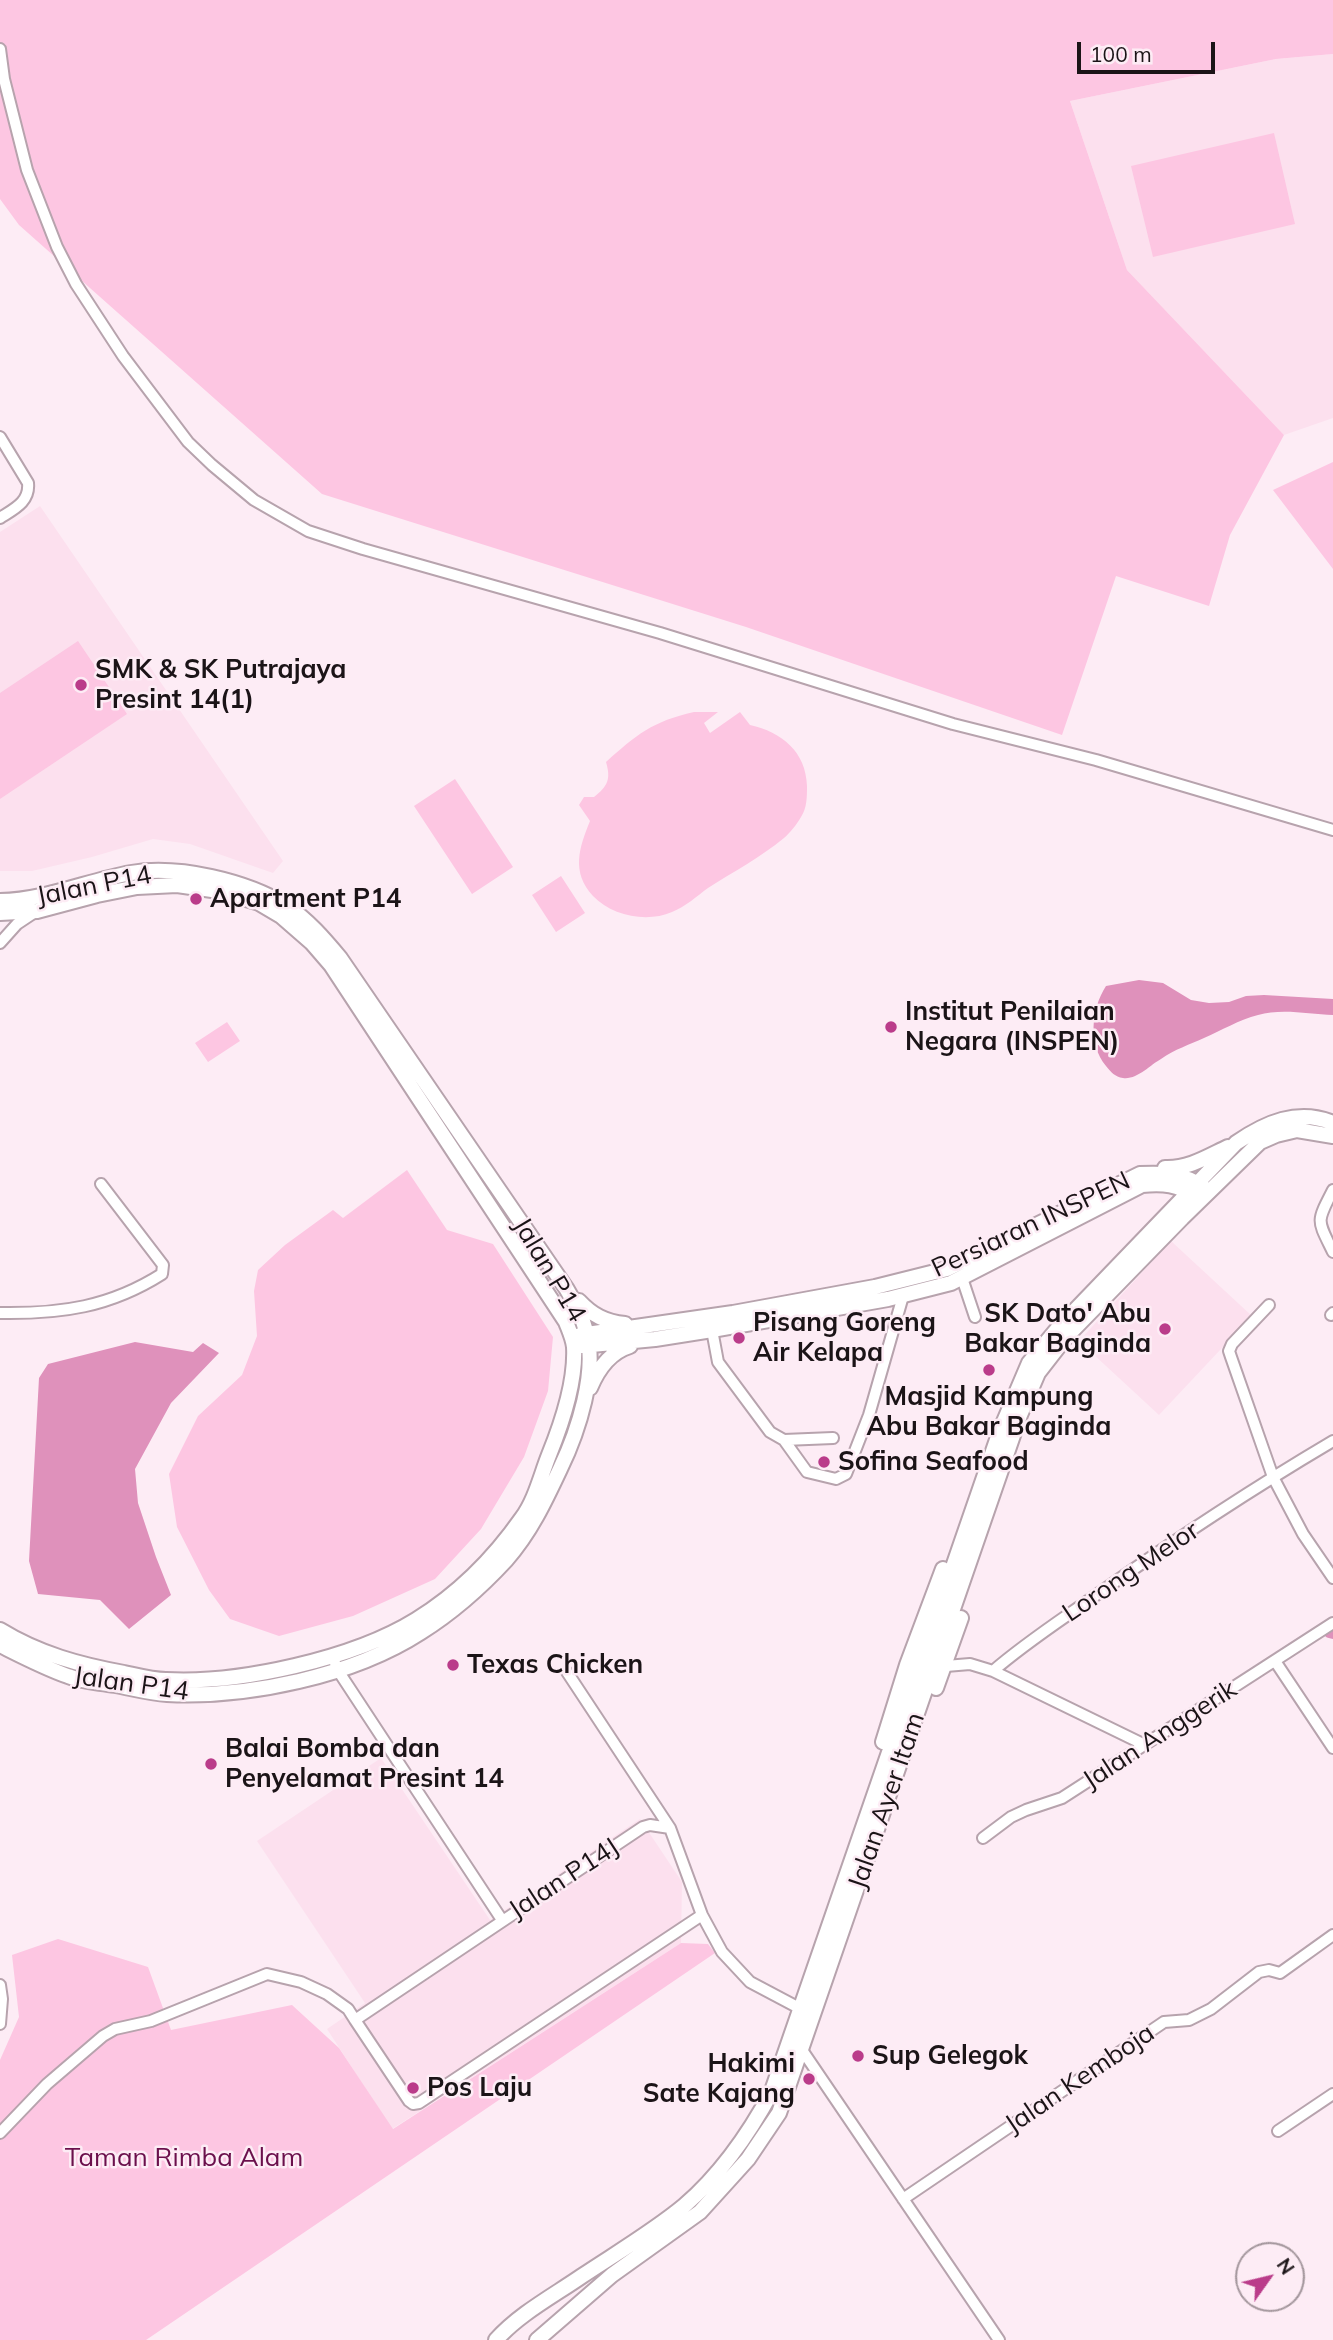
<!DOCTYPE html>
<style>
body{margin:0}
#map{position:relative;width:1333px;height:2340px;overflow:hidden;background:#fdecf5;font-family:Mulish,sans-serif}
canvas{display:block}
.north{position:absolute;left:1235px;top:2242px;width:70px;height:70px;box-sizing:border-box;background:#fdecf5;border:2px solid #a3969c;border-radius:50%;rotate:56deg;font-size:19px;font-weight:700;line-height:28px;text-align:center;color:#1b1417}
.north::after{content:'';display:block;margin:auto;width:24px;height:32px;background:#ba3c8a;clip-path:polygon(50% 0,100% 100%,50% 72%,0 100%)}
.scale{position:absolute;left:1077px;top:42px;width:138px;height:32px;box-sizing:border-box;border:4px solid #1b1417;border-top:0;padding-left:9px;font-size:21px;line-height:24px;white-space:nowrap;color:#1b1417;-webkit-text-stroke:5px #fdecf5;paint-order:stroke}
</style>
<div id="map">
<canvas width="1333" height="2340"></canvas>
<div class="north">N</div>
<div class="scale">100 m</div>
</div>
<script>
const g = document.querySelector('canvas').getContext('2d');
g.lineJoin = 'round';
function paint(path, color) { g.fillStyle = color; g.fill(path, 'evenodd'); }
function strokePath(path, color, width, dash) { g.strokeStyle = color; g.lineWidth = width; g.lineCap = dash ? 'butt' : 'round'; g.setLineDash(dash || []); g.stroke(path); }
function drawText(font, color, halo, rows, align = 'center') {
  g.font = font + ' Mulish,sans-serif'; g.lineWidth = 5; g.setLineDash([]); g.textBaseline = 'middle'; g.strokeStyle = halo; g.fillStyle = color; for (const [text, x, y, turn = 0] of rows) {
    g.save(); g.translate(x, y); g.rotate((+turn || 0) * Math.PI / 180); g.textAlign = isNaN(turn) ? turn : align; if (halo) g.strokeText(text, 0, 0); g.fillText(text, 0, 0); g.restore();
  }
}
paint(new Path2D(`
 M 1333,54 L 1333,418 L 1284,435 L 1127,270 L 1070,101 L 1276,59 Z
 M 40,506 L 283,861 L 273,873 L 190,844 L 153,839 L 92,857 L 32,871 L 0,871 L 0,532 Z
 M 1171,1241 L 1252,1316 L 1159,1415 L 1079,1341 Z
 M 381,1758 L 490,1920 L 640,1819 L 682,1882 L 681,1943 L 392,2129 L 327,2029 L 365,2003 L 257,1841 Z`), '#fce0ee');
paint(new Path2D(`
 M 0,0 L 1333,0 L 1333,54 L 1276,59 L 1070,101 L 1127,270 L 1284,435 L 1230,535 L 1209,606 L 1116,576 L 1062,735 L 746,627 L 322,494 L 19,225 L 0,199 Z
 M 1274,133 L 1295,224 L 1153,257 L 1131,166 Z
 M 1333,462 L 1333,569 L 1273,490 Z
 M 78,641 L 127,714 L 0,799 L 0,693 Z
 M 694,712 L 718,712 L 704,723 L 710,733 L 740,712 L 750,725 C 782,732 806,752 807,786 C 807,797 807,808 801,817 C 797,824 790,833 784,838 C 761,857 733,872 708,888 C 697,896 685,907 672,912 C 647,923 612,916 593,896 C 571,872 579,848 590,821 L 579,805 L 584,797 L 594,797 C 608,786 611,779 606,762 C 636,735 653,721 694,712 Z
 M 455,779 L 513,867 L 472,894 L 414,806 Z
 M 561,876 L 585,913 L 556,932 L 532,895 Z
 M 227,1022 L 240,1041 L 208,1062 L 195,1043 Z
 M 407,1170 L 447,1230 L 493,1244 L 553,1337 L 548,1391 L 524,1457 L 481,1529 L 435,1579 L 353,1616 L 279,1636 L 230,1619 L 209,1590 L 177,1527 L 169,1474 L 198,1416 L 242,1375 L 257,1336 L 254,1291 L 258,1270 L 285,1245 L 333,1210 L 343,1218 Z
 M 58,1939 L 148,1967 L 171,2030 L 292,2005 L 339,2048 L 393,2129 L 681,1943 L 708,1944 L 715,1953 L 146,2340 L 0,2340 L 0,2060 L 19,2017 L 12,1955 Z`), '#fdc6e2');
paint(new Path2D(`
 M 1139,980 L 1163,983 L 1191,1000 L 1209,1003 L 1229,1002 L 1246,996 L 1264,995 L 1333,999 L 1333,1015 C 1309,1014 1281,1008 1258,1015 C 1239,1020 1222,1030 1204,1038 C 1189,1045 1175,1049 1161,1059 C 1150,1065 1137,1080 1123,1078 C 1115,1077 1111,1072 1106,1066 C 1088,1044 1091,1009 1106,986 Z
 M 135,1342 L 193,1352 L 203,1343 L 219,1353 L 171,1403 L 135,1469 L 138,1503 L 156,1557 L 171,1595 L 129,1629 L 100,1600 L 38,1594 L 29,1561 L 39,1378 L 48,1364 Z`), '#df91bb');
strokePath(new Path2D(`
 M 1329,1633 L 1333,1634`), '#df91bb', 10);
const minor = new Path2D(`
 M 0,49 L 4,79 L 27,170 L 57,247 L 76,284 L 123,356 L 188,442 L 212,465 L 254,500 L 308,531 L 363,549 L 660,633 L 953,724 L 1096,760 L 1333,830
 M 0,437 L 28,483 C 30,502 14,509 0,518
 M 0,943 L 17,924 L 35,912
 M 1333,1190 C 1316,1223 1317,1219 1333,1252
 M 962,1278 L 975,1317
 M 1269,1305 L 1232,1344 L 1229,1351 L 1231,1357 L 1273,1477 L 1303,1534 L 1333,1578
 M 0,1313 C 61,1314 110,1307 162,1274 L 163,1265 L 101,1184
 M 1331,1315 L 1333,1313
 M 712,1330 L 718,1362 L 770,1432 L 784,1440 L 833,1438
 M 784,1440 L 807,1472 L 836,1479 L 846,1474 L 869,1415 L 903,1296
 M 333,1657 L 337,1669 L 502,1920
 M 1275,1661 L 1333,1748
 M 946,1666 L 970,1664 L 993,1671 L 1145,1745
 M 993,1671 C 1024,1644 1058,1622 1092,1598 C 1170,1543 1250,1490 1333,1441
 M 567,1672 L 670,1828 L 702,1915 L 722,1952 L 750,1982 L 801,2009
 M 670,1828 L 650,1825 L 643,1827 L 355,2020 L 409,2101 L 413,2104 L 419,2103 L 702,1915
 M 983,1838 L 1011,1817 L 1026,1810 L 1062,1798 L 1333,1623
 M 0,1985 L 2,1999 L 0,2024
 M 802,2050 L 999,2340
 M 1278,2131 L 1333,2094
 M 0,2133 L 47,2084 L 103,2036 L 115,2029 L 151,2021 L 267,1974 L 301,1982 L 327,1994 L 348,2009 L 355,2020
 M 903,2199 L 1164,2022 L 1189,2020 L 1211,2009 L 1259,1972 L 1269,1970 L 1280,1973 L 1333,1935`);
const major = new Path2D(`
 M 0,901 C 46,900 87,881 131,873 C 179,865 246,881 287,906 C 307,919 325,940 340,958 L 566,1288 C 574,1302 582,1315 586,1331 C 598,1371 578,1432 560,1469 C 545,1501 530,1533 506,1560 C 481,1587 453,1612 421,1632 C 353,1676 248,1698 167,1694 C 149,1693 132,1688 115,1685 C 99,1682 82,1682 68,1676 C 45,1668 22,1656 0,1645
 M 0,913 L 37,911 L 97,895 L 137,887 L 177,885 L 219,891 L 259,903 L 281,916 L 312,943 L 331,965 L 566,1322 C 569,1330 573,1338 574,1347 C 576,1382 562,1423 549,1455 C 541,1475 535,1501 522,1518 C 494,1558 458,1594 416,1620 C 353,1659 239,1684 166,1680 C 152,1680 138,1676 124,1673 C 80,1665 39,1654 0,1630
 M 1165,1168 C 1188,1169 1207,1157 1228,1147
 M 579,1301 C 592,1315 605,1322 625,1324
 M 580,1335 L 733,1313 L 875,1287 L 947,1269 L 1140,1174 C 1162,1173 1184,1173 1203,1187
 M 581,1346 L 655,1339 L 712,1330 L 888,1299 L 951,1283 L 1142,1185 C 1163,1183 1178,1184 1196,1197
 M 590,1388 C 598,1369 610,1352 630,1346
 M 936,1688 L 961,1618
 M 883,1742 L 907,1665 L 943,1569
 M 496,2340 C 519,2314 553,2296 582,2276 C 615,2254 654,2231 684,2206 C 721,2174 749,2134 772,2091 L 1000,1431 L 1029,1363 L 1059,1327 L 1236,1143 C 1265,1123 1298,1108 1333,1123
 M 537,2340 L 612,2275 L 700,2212 L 748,2159 L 779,2113 L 1020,1415 L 1038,1373 L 1066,1337 L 1182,1218 L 1260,1142 L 1276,1135 L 1297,1130 L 1333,1136`);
strokePath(minor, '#b7a3ad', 14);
strokePath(major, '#b7a3ad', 18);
strokePath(minor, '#fff', 10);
strokePath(major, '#fff', 14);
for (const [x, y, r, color] of [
 [81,685,7,"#ba3c8a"],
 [196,899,7,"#ba3c8a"],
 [891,1027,7,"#ba3c8a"],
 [1165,1329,7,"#ba3c8a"],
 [739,1338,7,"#ba3c8a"],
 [989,1370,7,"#ba3c8a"],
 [824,1462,7,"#ba3c8a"],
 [453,1665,7,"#ba3c8a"],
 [211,1764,7,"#ba3c8a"],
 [858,2056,7,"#ba3c8a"],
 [809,2079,7,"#ba3c8a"],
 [413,2088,7,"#ba3c8a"]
]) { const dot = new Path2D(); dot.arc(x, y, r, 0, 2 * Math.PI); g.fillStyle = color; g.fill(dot); strokePath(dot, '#fdecf5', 2.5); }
drawText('bold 26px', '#1b1417', '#fdecf5', [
 ["SMK & SK Putrajaya",95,670],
 ["Presint 14(1)",95,700],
 ["Apartment P14",210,899],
 ["Institut Penilaian",905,1012],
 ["Negara (INSPEN)",905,1042],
 ["SK Dato' Abu",1151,1314,"right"],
 ["Bakar Baginda",1151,1344,"right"],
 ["Pisang Goreng",753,1323],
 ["Air Kelapa",753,1353],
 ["Masjid Kampung",989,1397,"center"],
 ["Abu Bakar Baginda",989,1427,"center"],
 ["Sofina Seafood",838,1462],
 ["Texas Chicken",467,1665],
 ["Balai Bomba dan",225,1749],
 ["Penyelamat Presint 14",225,1779],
 ["Sup Gelegok",872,2056],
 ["Hakimi",795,2064,"right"],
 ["Sate Kajang",795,2094,"right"],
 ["Pos Laju",427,2088]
], 'left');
drawText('26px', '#1b1417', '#fdecf5', [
 ["Jalan P14",94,886,-11],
 ["Persiaran INSPEN",1031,1225,-25],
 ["Jalan P14",549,1270,59],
 ["Lorong Melor",1131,1572,-34],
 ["Jalan P14",131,1684,8],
 ["Jalan Anggerik",1160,1735,-33],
 ["Jalan Ayer Itam",887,1801,-71],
 ["Jalan P14J",564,1879,-33],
 ["Jalan Kemboja",1080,2079,-34]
]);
drawText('26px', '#6b104c', '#fdecf5', [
 ["Taman Rimba Alam",184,2158]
]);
</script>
